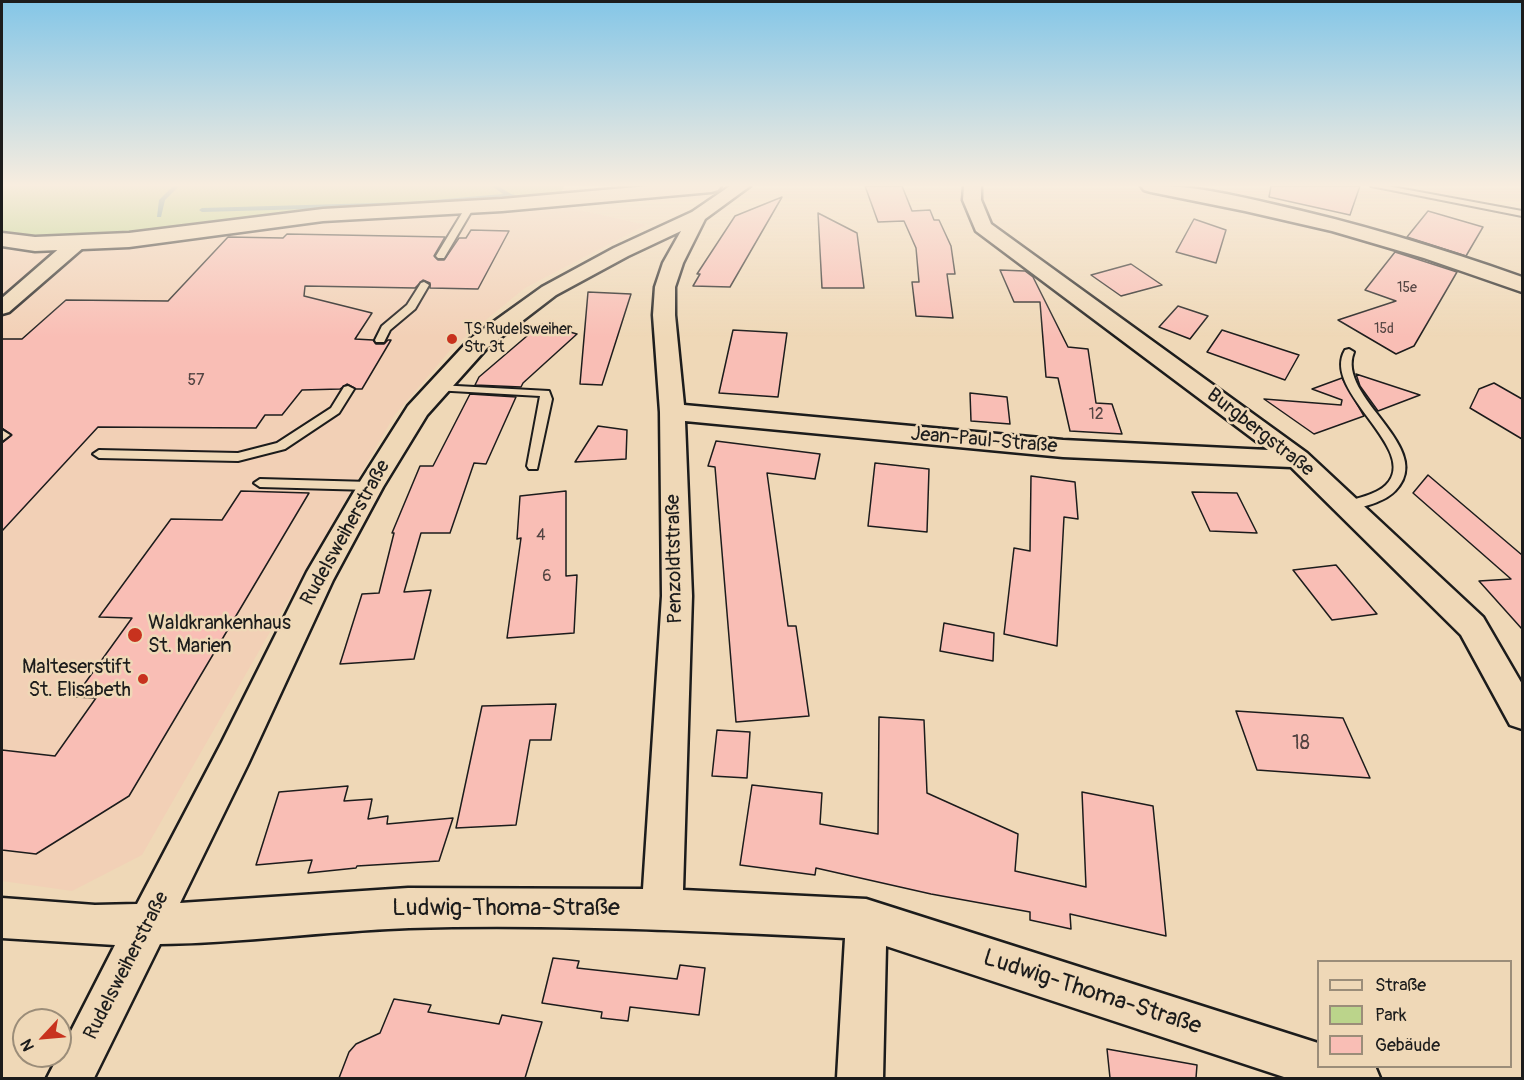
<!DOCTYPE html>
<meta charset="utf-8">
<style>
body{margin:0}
#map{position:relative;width:1524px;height:1080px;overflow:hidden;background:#efd8b7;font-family:Pangolin,sans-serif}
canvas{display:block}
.frame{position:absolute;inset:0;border:3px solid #1c1c1c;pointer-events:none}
.legend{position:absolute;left:1317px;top:960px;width:195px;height:108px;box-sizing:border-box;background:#efd8b7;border:2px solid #9b8d79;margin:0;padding:8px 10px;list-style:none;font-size:18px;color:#1c1c1c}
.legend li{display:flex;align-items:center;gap:12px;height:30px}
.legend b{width:30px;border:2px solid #9b8d79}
.north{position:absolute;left:12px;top:1008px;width:60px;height:60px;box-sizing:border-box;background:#efd8b7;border:2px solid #9b8d79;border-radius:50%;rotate:244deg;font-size:16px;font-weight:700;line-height:24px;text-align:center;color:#1c1c1c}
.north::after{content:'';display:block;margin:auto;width:21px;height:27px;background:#c8321e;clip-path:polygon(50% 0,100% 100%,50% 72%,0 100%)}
</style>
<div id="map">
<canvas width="1524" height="1080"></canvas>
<div class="frame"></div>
<ul class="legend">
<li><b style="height:8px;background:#efd8b7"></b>Straße</li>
<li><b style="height:16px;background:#bbd48b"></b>Park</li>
<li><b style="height:16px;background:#f9beb5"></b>Gebäude</li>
</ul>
<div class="north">N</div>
</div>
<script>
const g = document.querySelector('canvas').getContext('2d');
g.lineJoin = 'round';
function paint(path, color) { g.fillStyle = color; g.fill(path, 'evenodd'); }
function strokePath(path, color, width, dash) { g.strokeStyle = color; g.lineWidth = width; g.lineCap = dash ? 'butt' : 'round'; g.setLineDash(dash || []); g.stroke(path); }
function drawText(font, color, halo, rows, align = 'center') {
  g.font = font + ' Pangolin,sans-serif'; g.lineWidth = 5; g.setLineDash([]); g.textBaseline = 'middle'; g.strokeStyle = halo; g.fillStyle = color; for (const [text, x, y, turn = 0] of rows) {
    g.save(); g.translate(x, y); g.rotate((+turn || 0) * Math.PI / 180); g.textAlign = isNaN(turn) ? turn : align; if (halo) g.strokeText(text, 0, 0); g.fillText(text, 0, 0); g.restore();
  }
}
paint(new Path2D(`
 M 558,205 L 646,225 L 525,288 L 453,347 L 394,416 L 142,855 L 72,891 L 2,881 L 2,245 L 49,249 L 304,221 Z`), '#f2d0b6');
paint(new Path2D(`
 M 2,186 L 564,186 L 558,205 L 358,216 L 49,249 L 2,245 Z`), '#bbd48b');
paint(new Path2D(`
 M 173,186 L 179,186 L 165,200 L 161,217 L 157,217 L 159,200 Z
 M 492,186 L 498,186 L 511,194 L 519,196 L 516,198 L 509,197 L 411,206 L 202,212 L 199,210 L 202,208 L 411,202 L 503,194 Z`), '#609295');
const building = new Path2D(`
 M 865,186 L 902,186 L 912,211 L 930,210 L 934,220 L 939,220 L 951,246 L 955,274 L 947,274 L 953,318 L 916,316 L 912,282 L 919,282 L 916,248 L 904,221 L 878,222 Z
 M 1271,186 L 1360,186 L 1350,215 L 1269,197 Z
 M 782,197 L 730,287 L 693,286 L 700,274 L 697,274 L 735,216 Z
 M 1428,211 L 1483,227 L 1466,256 L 1407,237 Z
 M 818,213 L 857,233 L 864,288 L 822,288 Z
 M 1194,219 L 1226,230 L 1216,263 L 1176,252 Z
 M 471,230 L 509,231 L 478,289 L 430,288 L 430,283 L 423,280 L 415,288 L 305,286 L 304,296 L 372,313 L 355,339 L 373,340 L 376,344 L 384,344 L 388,340 L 391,340 L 362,389 L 356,389 L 347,384 L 340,389 L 302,390 L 282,415 L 265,415 L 256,428 L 98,427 L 2,531 L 2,443 L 12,435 L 2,428 L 2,339 L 22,339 L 66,300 L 168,301 L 228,237 L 283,238 L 287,234 L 445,237 L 434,256 L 438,260 L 444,260 L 459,238 L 466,238 Z
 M 1395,252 L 1457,272 L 1414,346 L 1396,354 L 1338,320 L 1396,301 L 1365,290 Z
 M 1131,264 L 1162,285 L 1121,296 L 1091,275 Z
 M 1000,270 L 1025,271 L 1033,277 L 1068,347 L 1088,349 L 1096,403 L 1112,404 L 1122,434 L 1070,431 L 1058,378 L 1046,377 L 1040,302 L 1014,302 Z
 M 588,292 L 631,294 L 602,385 L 580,384 Z
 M 1178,306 L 1208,316 L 1190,339 L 1159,327 Z
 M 541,324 L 577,334 L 523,383 L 521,387 L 475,385 L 479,377 Z
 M 733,330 L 787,333 L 778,397 L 719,393 Z
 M 1222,330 L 1299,355 L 1285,380 L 1207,352 Z
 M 1356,374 L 1420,395 L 1378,411 L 1360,386 Z
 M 1342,378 L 1364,416 L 1314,434 L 1264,399 L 1341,405 L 1342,400 L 1312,389 Z
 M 1494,383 L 1522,399 L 1522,439 L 1470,408 L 1479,389 Z
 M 970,393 L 1007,397 L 1010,424 L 971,421 Z
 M 470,394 L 516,397 L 486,464 L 474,463 L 450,533 L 421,533 L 404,592 L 431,590 L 414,659 L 340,664 L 362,594 L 379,593 L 394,533 L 392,533 L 420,466 L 433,466 Z
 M 598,426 L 627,430 L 626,459 L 575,462 Z
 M 716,441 L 820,454 L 815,479 L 767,473 L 788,626 L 796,626 L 809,716 L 736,722 L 715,467 L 708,466 Z
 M 875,463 L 929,469 L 927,532 L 868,526 Z
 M 1428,475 L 1522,555 L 1522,629 L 1479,581 L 1511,579 L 1413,493 Z
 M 1031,476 L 1075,482 L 1078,519 L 1064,517 L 1057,646 L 1004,634 L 1014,548 L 1030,551 Z
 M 241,491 L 309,493 L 129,796 L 36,854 L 2,850 L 2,750 L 55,756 L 96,698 L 75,697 L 132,618 L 99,617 L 171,519 L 222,520 Z
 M 566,491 L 566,576 L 577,575 L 574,633 L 507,638 L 521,538 L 517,539 L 520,496 Z
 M 1192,492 L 1237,493 L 1257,533 L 1210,531 Z
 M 1336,565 L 1377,614 L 1332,620 L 1293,570 Z
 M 944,623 L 994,633 L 993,661 L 940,651 Z
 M 556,704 L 551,740 L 530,740 L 516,825 L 456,828 L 482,706 Z
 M 1236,711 L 1343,718 L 1370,778 L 1257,770 Z
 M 879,717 L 924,720 L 927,793 L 1018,834 L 1015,871 L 1086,887 L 1082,792 L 1153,806 L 1166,936 L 1070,914 L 1071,929 L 1030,920 L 1030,912 L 931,894 L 816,868 L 815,875 L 740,865 L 752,785 L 822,793 L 820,824 L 878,834 Z
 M 717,730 L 750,732 L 747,778 L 712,776 Z
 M 348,786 L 344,801 L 372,799 L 368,819 L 388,816 L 387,824 L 453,818 L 439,861 L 357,866 L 356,868 L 308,873 L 312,860 L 256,865 L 279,792 Z
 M 553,958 L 579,961 L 577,968 L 677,979 L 680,965 L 705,968 L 699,1015 L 630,1007 L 628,1021 L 601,1018 L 602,1012 L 542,1003 Z
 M 394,999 L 431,1005 L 428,1012 L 499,1024 L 502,1015 L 542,1022 L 525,1078 L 339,1078 L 349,1052 L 356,1044 L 380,1033 Z
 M 1107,1049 L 1197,1065 L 1196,1078 L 1110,1078 Z`);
paint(building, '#f9beb5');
strokePath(building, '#1c1c1c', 1.5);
const lane = new Path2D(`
 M 1371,186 L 1387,186 L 1522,211 L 1522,216 Z
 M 467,205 L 474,207 L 444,258 L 438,258 L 436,256 Z
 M 424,282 L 429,285 L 415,309 L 390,330 L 384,342 L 376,342 L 375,340 L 382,326 L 407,305 L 421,283 Z
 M 1349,349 L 1354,352 C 1335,397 1438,448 1395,491 C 1385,502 1362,507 1348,511 L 1343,509 L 1342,506 L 1343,503 C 1356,498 1376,495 1386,485 C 1422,450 1320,391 1345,350 Z
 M 438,385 L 549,391 L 552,399 L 537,469 L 529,469 L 527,466 L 540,396 L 434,390 L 432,388 Z
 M 348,386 L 354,389 L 339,413 L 285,449 L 238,461 L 99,458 L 93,454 L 99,450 L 238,453 L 277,443 L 331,408 L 344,387 Z
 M 2,430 L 10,435 L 2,441 Z
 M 260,479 L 370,482 L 376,486 L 370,490 L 260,487 L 254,483 Z`);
const street = new Path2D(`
 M 730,186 L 750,186 L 705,219 L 683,263 L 675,287 L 675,315 L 684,405 L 1063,440 L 1268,450 L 976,231 L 963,200 L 964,186 L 981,186 L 981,200 L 991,224 L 1307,453 L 1483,617 L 1522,684 L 1522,729 L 1510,725 L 1461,635 L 1291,467 L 1063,457 L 685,421 L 692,596 L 683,890 L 866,899 L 1318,1043 L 1318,1066 L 1375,1066 L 1380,1078 L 1287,1078 L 886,946 L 883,1078 L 837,1078 L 845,938 C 700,931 554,924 409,928 C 326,931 243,943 160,944 L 94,1078 L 47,1078 L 115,945 L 2,938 L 2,898 L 95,905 L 137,904 L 222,742 L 307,572 L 361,480 L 408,406 L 471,338 L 542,287 L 614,248 L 692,212 ZM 681,231 L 663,263 L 655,287 L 653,315 L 660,412 L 662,596 L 643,889 L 408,888 L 180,903 L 248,764 L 333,580 L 383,487 L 427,415 L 487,348 L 556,295 L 628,256 Z
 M 77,237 L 84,239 L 86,243 L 84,247 L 9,312 L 2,314 L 2,298 L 70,239 Z`);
const secondary = new Path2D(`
 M 648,186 L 721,186 L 718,190 L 711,192 L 502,211 L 323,221 L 129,247 L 35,251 L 2,246 L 2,233 L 35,237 L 129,233 L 323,209 L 502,199 Z
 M 1141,186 C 1186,184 1229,194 1272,204 C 1357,223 1440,248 1522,277 L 1522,292 L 1424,258 L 1332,231 L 1245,211 L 1151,192 L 1144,190 Z`);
strokePath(lane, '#1c1c1c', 4);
strokePath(street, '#1c1c1c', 5);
strokePath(secondary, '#1c1c1c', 5);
paint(lane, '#efd8b7');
paint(street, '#efd8b7');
paint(secondary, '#efd8b7');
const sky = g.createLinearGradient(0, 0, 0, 337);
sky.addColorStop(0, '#84c6e7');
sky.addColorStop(0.55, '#f8eddf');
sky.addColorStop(1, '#f8eddf00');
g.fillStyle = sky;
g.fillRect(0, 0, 1524, 337);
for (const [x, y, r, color] of [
 [452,339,6,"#c8321e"],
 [135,635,8,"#c8321e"],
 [143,679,6,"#c8321e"]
]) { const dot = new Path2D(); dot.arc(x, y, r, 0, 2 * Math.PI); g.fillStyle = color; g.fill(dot); strokePath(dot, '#efd8b7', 2); }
drawText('14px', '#534442', null, [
 ["15e",1407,288],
 ["15d",1384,329]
]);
drawText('16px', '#1c1c1c', '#efd8b7', [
 ["TS Rudelsweiher",464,330],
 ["Str 3t",464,348]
], 'left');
drawText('16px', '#534442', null, [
 ["57",196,381],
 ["12",1096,415],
 ["4",541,536],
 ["6",547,577]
]);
drawText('20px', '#1c1c1c', '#efd8b7', [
 ["Burgbergstraße",1260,433,38],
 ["Jean-Paul-Straße",984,441,5],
 ["Rudelsweiherstraße",346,533,-61],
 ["Penzoldtstraße",675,559,-91],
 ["Rudelsweiherstraße",127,966,-63]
]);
drawText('20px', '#1c1c1c', '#efd8b7', [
 ["Waldkrankenhaus",148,624],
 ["St. Marien",148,647],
 ["Malteserstift",131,668,"right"],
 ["St. Elisabeth",131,691,"right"]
], 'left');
drawText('20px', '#534442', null, [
 ["18",1301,744]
]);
drawText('24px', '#1c1c1c', '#efd8b7', [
 ["Ludwig-Thoma-Straße",506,909],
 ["Ludwig-Thoma-Straße",1092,993,18]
]);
</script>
